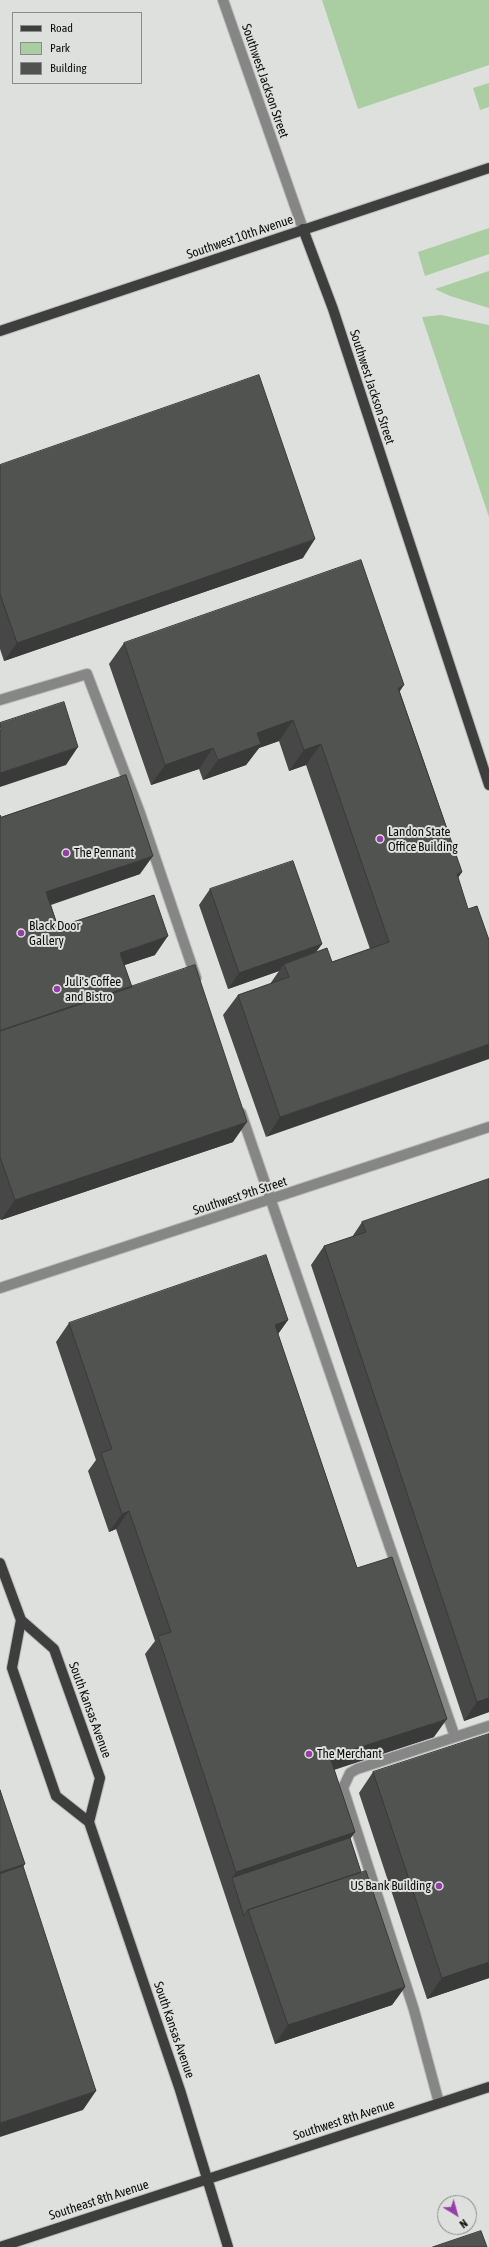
<!DOCTYPE html>
<style>
body{margin:0}
#map{position:relative;width:489px;height:2247px;overflow:hidden;background:#dee0dd;font-family:"Asap Condensed",sans-serif}
canvas{display:block}
.legend{position:absolute;left:12px;top:12px;width:130px;height:72px;box-sizing:border-box;background:#dee0dd;border:1px solid #8b8c8a;margin:0;padding:5px 7px;list-style:none;font-size:12px;color:#0f0f0e}
.legend li{display:flex;align-items:center;gap:8px;height:20px}
.legend b{width:20px;border:1px solid #8b8c8a}
.north{position:absolute;left:437px;top:2195px;width:40px;height:40px;box-sizing:border-box;background:#dee0dd;border:1px solid #8b8c8a;border-radius:50%;rotate:143deg;font-size:11px;font-weight:700;line-height:16px;text-align:center;color:#0f0f0e}
.north::after{content:'';display:block;margin:auto;width:14px;height:18px;background:#953eaa;clip-path:polygon(50% 0,100% 100%,50% 72%,0 100%)}
</style>
<div id="map">
<canvas width="489" height="2247"></canvas>
<ul class="legend">
<li><b style="height:5px;background:#3d3e3d"></b>Road</li>
<li><b style="height:11px;background:#aacda1"></b>Park</li>
<li><b style="height:11px;background:#515351"></b>Building</li>
</ul>
<div class="north">N</div>
</div>
<script>
const g = document.querySelector('canvas').getContext('2d');
g.lineJoin = 'round';
function paint(path, color) { g.fillStyle = color; g.fill(path, 'evenodd'); }
function strokePath(path, color, width, dash) { g.strokeStyle = color; g.lineWidth = width; g.lineCap = dash ? 'butt' : 'round'; g.setLineDash(dash || []); g.stroke(path); }
function drawText(font, color, halo, rows, align = 'center') {
  g.font = font + ' "Asap Condensed",sans-serif'; g.lineWidth = 4; g.setLineDash([]); g.textBaseline = 'middle'; g.strokeStyle = halo; g.fillStyle = color; for (const [text, x, y, turn = 0] of rows) {
    g.save(); g.translate(x, y); g.rotate((+turn || 0) * Math.PI / 180); g.textAlign = isNaN(turn) ? turn : align; if (halo) g.strokeText(text, 0, 0); g.fillText(text, 0, 0); g.restore();
  }
}
paint(new Path2D(`
 M 322,0 L 489,0 L 489,65 L 358,109 Z
 M 489,83 L 489,107 L 480,110 L 473,88 Z
 M 489,228 L 489,254 L 425,276 L 418,252 Z
 M 489,271 L 489,308 L 450,296 L 435,289 Z
 M 441,315 L 489,325 L 489,517 L 422,317 Z`), '#aacda1');
const minor = new Path2D(`
 M 223,0 L 303,229
 M 0,700 L 87,674 L 140,813 L 196,978
 M 241,1113 L 455,1737 L 357,1769 L 350,1773 L 343,1788 L 414,2010 L 439,2103
 M 0,1288 L 489,1127
 M 455,1737 L 489,1726`);
const major = new Path2D(`
 M 303,229 L 333,309 L 489,785
 M 0,331 L 489,168
 M 0,1563 L 21,1620 L 54,1649 L 100,1778 L 89,1822
 M 21,1620 L 12,1668 L 56,1796 L 89,1822 L 180,2090 L 228,2247
 M 0,2247 L 489,2087`);
strokePath(minor, '#b9bab8', 12);
strokePath(major, '#b9bab8', 12);
strokePath(minor, '#858685', 10);
strokePath(major, '#3d3e3d', 10);
paint(new Path2D(`
 M 0,465 L 303,558 L 4,661 L 0,649 Z
 M 124,643 L 400,692 L 462,872 L 266,1137 L 223,1015 L 238,995 L 270,984 L 279,971 L 228,989 L 199,905 L 210,889 L 322,944 L 316,952 L 332,962 L 370,949 L 306,765 L 289,771 L 279,741 L 259,748 L 246,765 L 203,780 L 199,769 L 151,785 L 109,664 Z
 M 0,815 L 1,817 L 140,874 L 51,905 L 58,927 L 155,955 L 124,965 L 132,987 L 233,1142 L 1,1220 L 0,1219 Z
 M 489,1179 L 489,1712 L 464,1721 L 311,1265 L 324,1246 L 352,1237 L 362,1222 Z
 M 288,1320 L 278,1334 L 357,1568 L 434,1737 L 334,1770 L 355,1832 L 350,1838 L 361,1872 L 405,1987 L 392,2005 L 275,2044 L 236,1928 L 145,1654 L 155,1641 L 116,1529 L 109,1532 L 88,1471 L 96,1460 L 56,1342 L 69,1323 Z
 M 373,1772 L 489,1978 L 427,1999 L 359,1793 Z`), '#464746');
paint(new Path2D(`
 M 315,539 L 303,558 L 4,661 L 17,643 Z
 M 404,685 L 390,706 L 398,688 Z
 M 293,720 L 279,741 L 259,748 L 246,765 L 203,780 L 218,760 L 257,733 Z
 M 321,744 L 306,765 L 289,771 L 304,750 Z
 M 78,747 L 66,765 L 0,787 L 0,773 Z
 M 213,748 L 199,769 L 151,785 L 165,765 Z
 M 153,856 L 140,874 L 34,910 L 46,892 Z
 M 462,872 L 448,892 L 457,874 Z
 M 168,936 L 155,955 L 107,971 L 120,953 Z
 M 322,944 L 310,960 L 284,964 L 279,971 L 228,989 L 239,973 Z
 M 489,1044 L 489,1059 L 266,1137 L 280,1117 Z
 M 247,1122 L 233,1142 L 1,1220 L 15,1200 Z
 M 288,1320 L 275,1338 L 275,1325 Z
 M 129,1511 L 116,1529 L 109,1532 L 122,1514 Z
 M 489,1698 L 489,1712 L 464,1721 L 477,1702 Z
 M 447,1719 L 434,1737 L 317,1775 L 330,1757 Z
 M 355,1832 L 342,1851 L 232,1878 L 236,1872 Z
 M 25,1864 L 10,1884 L 0,1888 L 0,1872 Z
 M 489,1962 L 489,1978 L 427,1999 L 442,1978 Z
 M 405,1987 L 392,2005 L 275,2044 L 288,2025 Z
 M 96,2091 L 83,2110 L 0,2137 L 0,2123 Z`), '#393a39');
const building = new Path2D(`
 M 259,375 L 315,539 L 17,643 L 0,594 L 0,465 Z
 M 361,560 L 404,685 L 398,688 L 462,872 L 457,874 L 468,909 L 477,906 L 489,940 L 489,1044 L 280,1117 L 238,995 L 289,977 L 284,964 L 327,948 L 332,962 L 389,942 L 321,744 L 304,750 L 293,720 L 257,733 L 261,744 L 218,760 L 213,748 L 165,765 L 124,643 Z
 M 64,702 L 78,747 L 0,773 L 0,730 L 1,730 L 0,723 Z
 M 126,775 L 153,856 L 46,892 L 58,927 L 154,895 L 168,936 L 120,953 L 132,987 L 0,1031 L 0,815 L 1,817 Z
 M 293,861 L 322,944 L 239,973 L 210,889 Z
 M 195,965 L 247,1122 L 15,1200 L 0,1157 L 0,1031 Z
 M 489,1179 L 489,1698 L 477,1702 L 324,1246 L 366,1232 L 362,1222 Z
 M 266,1255 L 288,1320 L 275,1325 L 357,1568 L 392,1557 L 447,1719 L 330,1757 L 355,1832 L 236,1872 L 158,1636 L 171,1632 L 129,1511 L 122,1514 L 101,1453 L 112,1449 L 69,1323 Z
 M 489,1734 L 489,1962 L 442,1978 L 373,1772 Z
 M 0,1790 L 25,1864 L 0,1872 Z
 M 350,1838 L 361,1872 L 248,1910 L 244,1916 L 232,1878 Z
 M 23,1866 L 96,2091 L 0,2123 L 0,1874 Z
 M 366,1871 L 405,1987 L 288,2025 L 248,1910 Z
 M 481,2231 L 487,2247 L 433,2247 Z`);
paint(building, '#515351');
strokePath(building, '#393a39', 1);
for (const [x, y, r, color] of [
 [380,839,4,"#953eaa"],
 [66,853,4,"#953eaa"],
 [21,933,4,"#953eaa"],
 [57,989,4,"#953eaa"],
 [309,1754,4,"#953eaa"],
 [439,1886,4,"#953eaa"]
]) { const dot = new Path2D(); dot.arc(x, y, r, 0, 2 * Math.PI); g.fillStyle = color; g.fill(dot); strokePath(dot, '#dee0dd', 1.5); }
drawText('13px', '#0f0f0e', '#dee0dd', [
 ["Southwest Jackson Street",265,81,71],
 ["Southwest 10th Avenue",240,237,-19],
 ["Southwest Jackson Street",372,387,72],
 ["Southwest 9th Street",240,1196,-18],
 ["South Kansas Avenue",90,1710,70],
 ["South Kansas Avenue",174,2030,71],
 ["Southwest 8th Avenue",344,2120,-18],
 ["Southeast 8th Avenue",99,2200,-18]
]);
drawText('13px', '#0f0f0e', '#dee0dd', [
 ["Landon State",388,832],
 ["Office Building",388,847],
 ["The Pennant",74,853],
 ["Black Door",29,926],
 ["Gallery",29,941],
 ["Juli's Coffee",65,982],
 ["and Bistro",65,997],
 ["The Merchant",317,1754],
 ["US Bank Building",431,1886,"right"]
], 'left');
</script>
